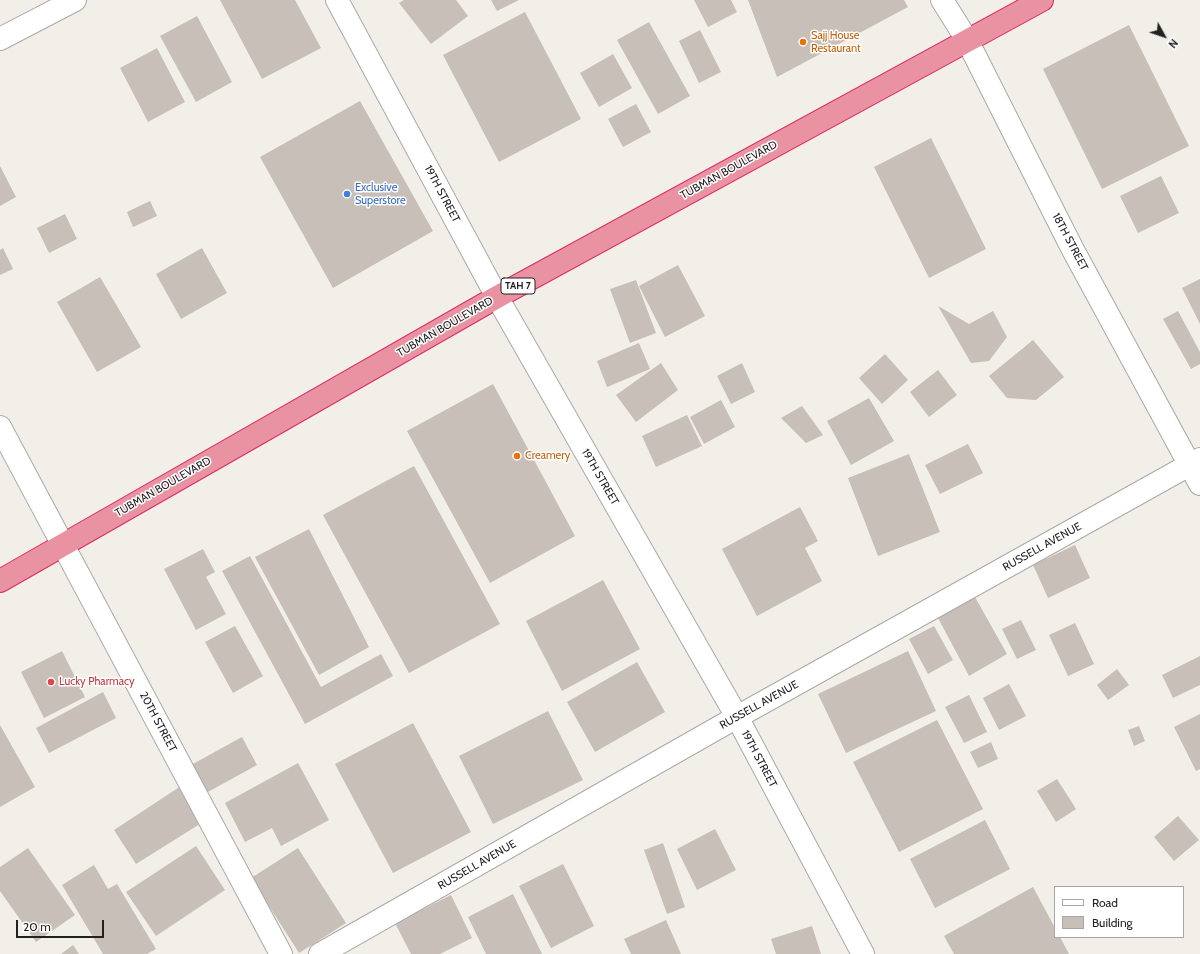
<!DOCTYPE html>
<style>
body{margin:0}
#map{position:relative;width:1200px;height:954px;overflow:hidden;background:#f2efe9;font-family:Cabin,sans-serif}
canvas{display:block}
.legend{position:absolute;left:1054px;top:886px;width:130px;height:52px;box-sizing:border-box;background:#fff;border:1px solid #a7a7a7;margin:0;padding:5px 7px;list-style:none;font-size:12px;color:#222}
.legend li{display:flex;align-items:center;gap:8px;height:20px}
.legend b{width:20px;border:1px solid #a7a7a7}
.north{position:absolute;left:1144px;top:16px;width:40px;height:40px;-webkit-text-stroke:3px #fff;paint-order:stroke;rotate:130deg;font-size:11px;font-weight:700;line-height:16px;text-align:center;color:#222}
.north::after{content:'';display:block;margin:auto;width:14px;height:18px;background:#222;clip-path:polygon(50% 0,100% 100%,50% 72%,0 100%)}
.scale{position:absolute;left:16px;top:920px;width:88px;height:18px;box-sizing:border-box;border:2px solid #222;border-top:0;padding-left:5px;font-size:12px;line-height:14px;white-space:nowrap;color:#222;-webkit-text-stroke:3px #fff;paint-order:stroke}
</style>
<div id="map">
<canvas width="1200" height="954"></canvas>
<ul class="legend">
<li><b style="height:5px;background:#fff"></b>Road</li>
<li><b style="height:11px;background:#c7bfb8"></b>Building</li>
</ul>
<div class="north">N</div>
<div class="scale">20 m</div>
</div>
<script>
const g = document.querySelector('canvas').getContext('2d');
g.lineJoin = 'round';
function paint(path, color) { g.fillStyle = color; g.fill(path, 'evenodd'); }
function strokePath(path, color, width, dash) { g.strokeStyle = color; g.lineWidth = width; g.lineCap = dash ? 'butt' : 'round'; g.setLineDash(dash || []); g.stroke(path); }
function drawText(font, color, halo, rows, align = 'center') {
  g.font = font + ' Cabin,sans-serif'; g.lineWidth = 3; g.setLineDash([]); g.textBaseline = 'middle'; g.strokeStyle = halo; g.fillStyle = color; for (const [text, x, y, turn = 0] of rows) {
    g.save(); g.translate(x, y); g.rotate((+turn || 0) * Math.PI / 180); g.textAlign = isNaN(turn) ? turn : align; if (halo) g.strokeText(text, 0, 0); g.fillText(text, 0, 0); g.restore();
  }
}
paint(new Path2D(`
 M 220,0 L 295,0 L 321,48 L 262,79 Z
 M 404,0 L 456,0 L 468,16 L 431,44 L 399,3 Z
 M 491,0 L 519,0 L 497,11 Z
 M 694,0 L 731,0 L 737,12 L 708,27 Z
 M 748,0 L 904,0 L 908,7 L 777,77 Z
 M 525,12 L 581,119 L 499,162 L 443,55 Z
 M 197,16 L 232,82 L 196,102 L 160,36 Z
 M 649,22 L 690,96 L 658,114 L 617,40 Z
 M 1129,25 L 1189,146 L 1102,189 L 1043,69 Z
 M 700,30 L 721,72 L 699,83 L 679,41 Z
 M 157,48 L 185,102 L 148,122 L 120,68 Z
 M 613,54 L 632,88 L 599,107 L 580,73 Z
 M 360,101 L 433,231 L 333,288 L 260,157 Z
 M 636,104 L 651,132 L 623,147 L 608,119 Z
 M 931,138 L 986,249 L 929,278 L 874,167 Z
 M 0,166 L 16,197 L 0,206 Z
 M 1161,176 L 1179,213 L 1138,233 L 1120,196 Z
 M 150,201 L 157,216 L 133,227 L 127,212 Z
 M 65,214 L 77,239 L 49,253 L 37,228 Z
 M 3,248 L 13,269 L 0,275 L 0,250 Z
 M 202,248 L 227,293 L 181,319 L 156,274 Z
 M 678,265 L 705,316 L 665,337 L 639,286 Z
 M 100,277 L 141,347 L 97,372 L 57,302 Z
 M 1200,279 L 1200,324 L 1182,288 Z
 M 636,280 L 656,333 L 630,343 L 610,289 Z
 M 938,306 L 969,324 L 993,311 L 1007,337 L 989,361 L 971,363 Z
 M 1178,311 L 1200,352 L 1200,364 L 1191,369 L 1163,319 Z
 M 1033,340 L 1064,377 L 1036,400 L 1007,398 L 989,376 Z
 M 639,343 L 650,369 L 607,387 L 597,361 Z
 M 885,354 L 908,380 L 882,404 L 859,378 Z
 M 661,363 L 678,390 L 636,422 L 616,395 Z
 M 742,363 L 755,392 L 731,404 L 717,376 Z
 M 938,370 L 957,395 L 929,417 L 910,392 Z
 M 493,384 L 575,536 L 490,583 L 407,431 Z
 M 869,398 L 894,441 L 851,465 L 827,421 Z
 M 721,400 L 735,427 L 704,444 L 690,417 Z
 M 802,406 L 823,435 L 806,443 L 781,418 Z
 M 687,415 L 702,446 L 656,467 L 642,436 Z
 M 968,444 L 983,473 L 940,494 L 925,465 Z
 M 909,454 L 940,532 L 878,556 L 848,478 Z
 M 414,466 L 500,624 L 409,673 L 323,515 Z
 M 800,507 L 818,541 L 805,548 L 822,581 L 757,616 L 722,549 Z
 M 309,529 L 369,647 L 319,675 L 255,557 Z
 M 1075,545 L 1090,578 L 1048,598 L 1033,565 Z
 M 203,549 L 215,572 L 206,577 L 226,614 L 196,630 L 164,569 Z
 M 250,556 L 321,687 L 381,654 L 393,676 L 305,724 L 222,571 Z
 M 603,580 L 640,649 L 562,691 L 526,621 Z
 M 975,597 L 1007,654 L 969,676 L 938,618 Z
 M 1021,620 L 1036,650 L 1017,659 L 1002,629 Z
 M 1075,623 L 1094,664 L 1068,676 L 1049,635 Z
 M 235,626 L 263,676 L 233,693 L 205,642 Z
 M 934,626 L 953,660 L 928,674 L 909,639 Z
 M 62,651 L 85,697 L 44,718 L 21,672 Z
 M 908,651 L 936,711 L 846,753 L 818,694 Z
 M 1200,656 L 1200,685 L 1173,698 L 1162,675 Z
 M 637,662 L 665,712 L 595,752 L 567,702 Z
 M 1117,669 L 1129,685 L 1108,700 L 1097,685 Z
 M 1009,684 L 1026,716 L 999,730 L 983,698 Z
 M 103,692 L 116,718 L 49,753 L 36,728 Z
 M 969,695 L 987,732 L 964,743 L 945,707 Z
 M 548,711 L 583,780 L 493,824 L 459,756 Z
 M 1200,714 L 1200,769 L 1196,771 L 1174,727 Z
 M 937,720 L 983,809 L 899,852 L 853,762 Z
 M 413,723 L 471,832 L 393,873 L 335,764 Z
 M 0,725 L 35,787 L 0,807 Z
 M 1139,726 L 1145,741 L 1134,746 L 1128,730 Z
 M 242,737 L 257,765 L 206,793 L 191,765 Z
 M 991,742 L 998,759 L 978,768 L 970,752 Z
 M 298,763 L 329,820 L 281,846 L 272,828 L 245,842 L 225,803 Z
 M 1057,779 L 1076,809 L 1056,822 L 1037,791 Z
 M 181,786 L 203,822 L 136,864 L 114,830 Z
 M 1178,816 L 1199,840 L 1174,861 L 1154,837 Z
 M 985,820 L 1010,869 L 935,908 L 910,859 Z
 M 715,829 L 736,870 L 697,890 L 677,849 Z
 M 663,843 L 685,907 L 667,914 L 644,850 Z
 M 196,846 L 225,890 L 156,936 L 126,892 Z
 M 28,848 L 75,915 L 36,942 L 0,891 L 0,867 Z
 M 298,848 L 346,923 L 299,953 L 251,878 Z
 M 563,864 L 594,926 L 551,948 L 519,886 Z
 M 94,865 L 108,889 L 117,884 L 156,949 L 147,954 L 103,954 L 62,885 Z
 M 1033,887 L 1055,928 L 1055,937 L 1060,937 L 1069,954 L 954,954 L 944,936 Z
 M 513,894 L 542,954 L 486,954 L 468,917 Z
 M 451,895 L 472,938 L 440,954 L 411,954 L 395,923 Z
 M 666,920 L 681,954 L 631,954 L 624,939 Z
 M 812,926 L 821,954 L 776,954 L 771,939 Z
 M 73,945 L 79,954 L 61,954 Z`), '#c7bfb8');
const minor = new Path2D(`
 M 337,0 L 497,297 L 737,717 L 863,954
 M 942,0 L 967,40 L 1072,248 L 1200,484
 M 0,39 L 75,0
 M 0,427 L 281,954
 M 320,954 L 737,717 L 1200,459`);
const highway = new Path2D(`
 M 0,581 L 497,297 L 1042,0`);
strokePath(minor, '#a9a9a9', 24);
strokePath(highway, '#dc2a67', 24);
strokePath(minor, '#fff', 22);
strokePath(highway, '#e892a2', 22);
for (const [x, y, r, color] of [
 [803,42,4,"#e8710a"],
 [347,194,4,"#3f7fe0"],
 [517,456,4,"#e8710a"],
 [51,682,4,"#e0444e"]
]) { const dot = new Path2D(); dot.arc(x, y, r, 0, 2 * Math.PI); g.fillStyle = color; g.fill(dot); strokePath(dot, '#fff', 1.5); }
for (const [x, y, w] of [
 [518,286,34]
]) { const box = new Path2D(); box.roundRect(x - w / 2, y - 8, w, 16, 3); g.fillStyle = '#fff'; g.fill(box); strokePath(box, '#222', 1); }
drawText('bold 10px', '#222', null, [
 ["TAH 7",518,286]
]);
drawText('11px', '#c56008', '#fff', [
 ["Sajj House",811,36],
 ["Restaurant",811,49],
 ["Creamery",525,456]
], 'left');
drawText('11px', '#222', '#fff', [
 ["TUBMAN BOULEVARD",729,170,-29],
 ["19TH STREET",442,194,62],
 ["18TH STREET",1070,242,62],
 ["TUBMAN BOULEVARD",445,327,-30],
 ["19TH STREET",600,477,60],
 ["TUBMAN BOULEVARD",163,487,-30],
 ["RUSSELL AVENUE",1042,547,-29],
 ["RUSSELL AVENUE",759,705,-29],
 ["20TH STREET",158,722,62],
 ["19TH STREET",759,759,62],
 ["RUSSELL AVENUE",477,865,-30]
]);
drawText('11px', '#366cbe', '#fff', [
 ["Exclusive",355,188],
 ["Superstore",355,201]
], 'left');
drawText('11px', '#be3a42', '#fff', [
 ["Lucky Pharmacy",59,682]
], 'left');
</script>
